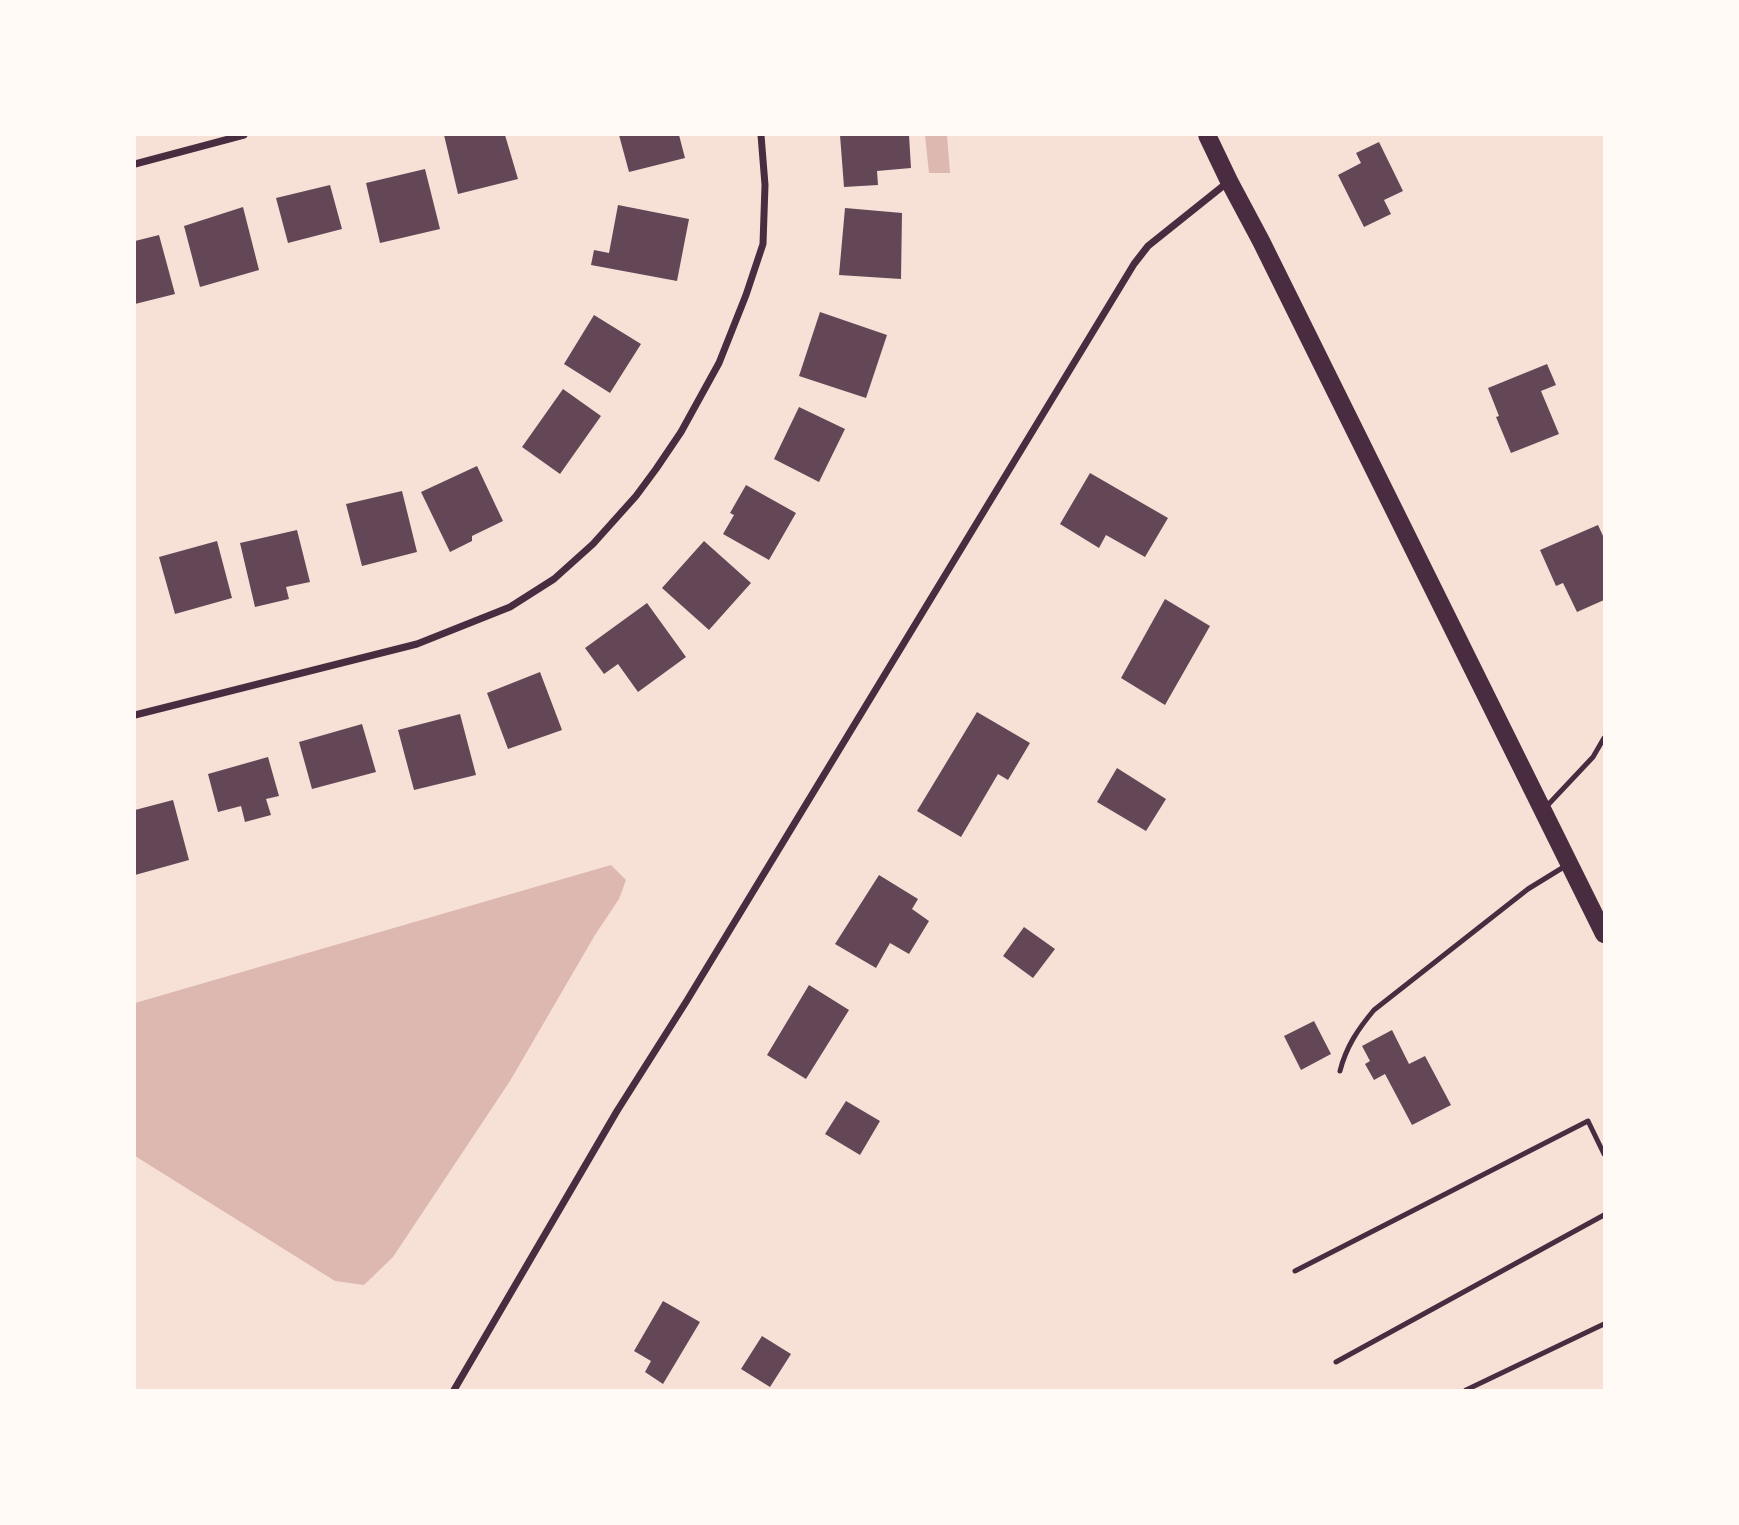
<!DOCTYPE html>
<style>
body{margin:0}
#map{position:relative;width:1739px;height:1525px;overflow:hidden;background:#f7e1d7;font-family:Barlow,sans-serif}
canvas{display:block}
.frame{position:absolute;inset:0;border:136px solid #fffaf5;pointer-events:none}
</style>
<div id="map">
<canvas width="1739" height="1525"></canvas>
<div class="frame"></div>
</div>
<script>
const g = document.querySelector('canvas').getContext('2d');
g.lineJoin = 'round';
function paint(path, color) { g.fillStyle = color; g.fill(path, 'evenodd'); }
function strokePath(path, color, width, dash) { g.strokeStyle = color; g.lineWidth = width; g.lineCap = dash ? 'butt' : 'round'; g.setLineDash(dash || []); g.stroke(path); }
paint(new Path2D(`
 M 925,135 L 947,135 L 950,173 L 929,173 Z
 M 611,865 L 626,880 L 619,899 L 595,935 L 510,1081 L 393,1257 L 364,1285 L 335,1281 L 135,1156 L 135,1003 Z`), '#dcb8b0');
paint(new Path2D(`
 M 444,135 L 505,135 L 518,179 L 458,194 Z
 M 619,135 L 679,135 L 685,158 L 629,172 Z
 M 840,135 L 909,135 L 911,168 L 877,171 L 878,185 L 844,187 Z
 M 1379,142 L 1403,191 L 1384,200 L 1391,214 L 1364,227 L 1338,175 L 1361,163 L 1356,153 Z
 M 425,169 L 440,229 L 380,243 L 366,183 Z
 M 330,185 L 342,229 L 288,243 L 276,198 Z
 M 618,205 L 689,219 L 677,281 L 591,265 L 594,250 L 609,253 Z
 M 243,207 L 259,270 L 200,287 L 184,226 Z
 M 845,208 L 902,213 L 901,279 L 839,275 Z
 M 159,235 L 175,294 L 135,304 L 135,241 Z
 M 820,312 L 887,335 L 866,398 L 799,376 Z
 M 594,315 L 641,344 L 610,393 L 564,364 Z
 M 1547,364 L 1556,385 L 1541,391 L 1559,434 L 1511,453 L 1496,417 L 1499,416 L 1488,388 Z
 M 563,389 L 601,416 L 560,474 L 522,447 Z
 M 799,407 L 845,429 L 819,482 L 774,459 Z
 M 477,466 L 503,521 L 472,536 L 472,541 L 450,552 L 421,492 Z
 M 1090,473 L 1168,518 L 1145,557 L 1106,535 L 1099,548 L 1060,524 Z
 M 746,485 L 796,513 L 769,560 L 723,534 L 734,515 L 730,513 Z
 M 402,491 L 417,552 L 362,566 L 346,504 Z
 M 1598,525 L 1604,538 L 1604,600 L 1577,612 L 1563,583 L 1556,586 L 1540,550 Z
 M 297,530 L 310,582 L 286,587 L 289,599 L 255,607 L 240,543 Z
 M 217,541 L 232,598 L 175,614 L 159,557 Z
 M 704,541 L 751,583 L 709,630 L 662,588 Z
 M 1165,599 L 1210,626 L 1165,705 L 1121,678 Z
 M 647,603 L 686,657 L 638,692 L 618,664 L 604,674 L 585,648 Z
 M 540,672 L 562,730 L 508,749 L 487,693 Z
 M 977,712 L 1030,743 L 1008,780 L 998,774 L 961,837 L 917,811 Z
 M 460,714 L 476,775 L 414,790 L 398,730 Z
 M 362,724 L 376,772 L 312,789 L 299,742 Z
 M 268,757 L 279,796 L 266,799 L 271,815 L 245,822 L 241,806 L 218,812 L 208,774 Z
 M 1117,768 L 1166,799 L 1146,831 L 1097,802 Z
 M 173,800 L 189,860 L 135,875 L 135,810 Z
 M 879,875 L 918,899 L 912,909 L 929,921 L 909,954 L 890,943 L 876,968 L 835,944 Z
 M 1024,927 L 1055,949 L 1033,978 L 1003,956 Z
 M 809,985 L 849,1010 L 806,1079 L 767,1055 Z
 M 1314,1021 L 1331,1054 L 1301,1070 L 1284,1036 Z
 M 1392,1030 L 1409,1064 L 1425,1056 L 1451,1105 L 1412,1125 L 1385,1074 L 1374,1080 L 1365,1064 L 1370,1061 L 1362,1046 Z
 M 846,1101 L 880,1121 L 860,1155 L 825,1134 Z
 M 663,1301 L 700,1322 L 663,1384 L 645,1372 L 651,1361 L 634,1351 Z
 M 762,1336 L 791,1354 L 770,1387 L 741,1369 Z`), '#644757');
strokePath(new Path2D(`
 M 1545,808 L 1593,757 L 1604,738
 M 1340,1071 C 1346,1047 1358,1029 1374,1010 L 1528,889 L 1567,865
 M 1295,1271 L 1588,1121 L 1604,1154
 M 1336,1362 L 1604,1215
 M 1466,1390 L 1604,1324`), '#4a2c40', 5);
strokePath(new Path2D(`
 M 135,164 L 244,135
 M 135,715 L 417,644 L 510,607 L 554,579 L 593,544 L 636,496 L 656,469 L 681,432 L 719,363 L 746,295 L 763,244 L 765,185 L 761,135
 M 454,1390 L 617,1111 L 686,1002 L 1134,264 L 1148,246 L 1228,182`), '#4a2c40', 7);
strokePath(new Path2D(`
 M 1207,135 L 1229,181 L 1261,241 L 1604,934`), '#4a2c40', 18);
</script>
